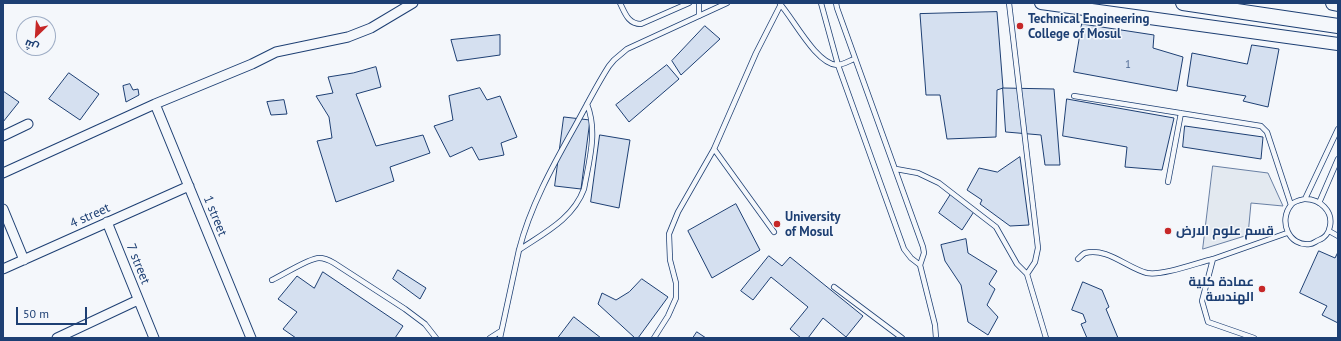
<!DOCTYPE html>
<meta charset="utf-8">
<style>
body{margin:0}
#map{position:relative;width:1341px;height:341px;overflow:hidden;background:#f4f7fb;font-family:"PT Sans",Cairo,sans-serif}
canvas{display:block}
.frame{position:absolute;inset:0;border:4px solid #1d3f73;pointer-events:none}
.north{position:absolute;left:16px;top:16px;width:40px;height:40px;box-sizing:border-box;background:#f4f7fb;border:1px solid #9eadc5;border-radius:50%;rotate:205deg;font-size:11px;font-weight:700;line-height:16px;text-align:center;color:#1d3f73}
.north::after{content:'';display:block;margin:auto;width:14px;height:18px;background:#c62828;clip-path:polygon(50% 0,100% 100%,50% 72%,0 100%)}
.scale{position:absolute;left:16px;top:307px;width:71px;height:18px;box-sizing:border-box;border:2px solid #1d3f73;border-top:0;padding-left:5px;font-size:12px;line-height:14px;white-space:nowrap;color:#1d3f73;-webkit-text-stroke:3px #f4f7fb;paint-order:stroke}
</style>
<div id="map">
<canvas width="1341" height="341"></canvas>
<div class="frame"></div>
<div class="north">ش</div>
<div class="scale">50 m</div>
</div>
<script>
const g = document.querySelector('canvas').getContext('2d');
g.lineJoin = 'round';
function paint(path, color) { g.fillStyle = color; g.fill(path, 'evenodd'); }
function strokePath(path, color, width, dash) { g.strokeStyle = color; g.lineWidth = width; g.lineCap = dash ? 'butt' : 'round'; g.setLineDash(dash || []); g.stroke(path); }
function drawText(font, color, halo, rows, align = 'center') {
  g.font = font + ' "PT Sans",Cairo,sans-serif'; g.lineWidth = 3; g.setLineDash([]); g.textBaseline = 'middle'; g.strokeStyle = halo; g.fillStyle = color; for (const [text, x, y, turn = 0] of rows) {
    g.save(); g.translate(x, y); g.rotate((+turn || 0) * Math.PI / 180); g.textAlign = isNaN(turn) ? turn : align; if (halo) g.strokeText(text, 0, 0); g.fillText(text, 0, 0); g.restore();
  }
}
const green = new Path2D(`
 M 1213,166 L 1268,173 L 1283,206 L 1251,203 L 1248,235 L 1203,249 Z`);
paint(green, '#e3e9f0');
strokePath(green, '#687fa3', 1);
const building = new Path2D(`
 M 997,12 L 1003,88 L 997,90 L 996,137 L 947,139 L 940,95 L 926,95 L 920,14 Z
 M 1082,24 L 1154,35 L 1153,48 L 1183,57 L 1177,91 L 1074,72 Z
 M 705,26 L 720,39 L 681,75 L 672,61 Z
 M 500,35 L 500,55 L 457,61 L 451,40 Z
 M 1252,45 L 1279,49 L 1268,107 L 1243,101 L 1246,96 L 1187,86 L 1192,53 L 1247,64 Z
 M 667,65 L 679,79 L 629,122 L 616,105 Z
 M 376,67 L 381,87 L 356,94 L 376,146 L 423,135 L 430,153 L 390,167 L 394,181 L 336,202 L 317,141 L 332,138 L 329,117 L 316,96 L 333,93 L 328,77 L 353,73 Z
 M 69,73 L 99,94 L 80,120 L 49,99 Z
 M 130,84 L 133,90 L 138,89 L 139,95 L 126,102 L 123,86 Z
 M 480,88 L 487,100 L 500,96 L 517,137 L 501,143 L 504,155 L 479,160 L 472,147 L 450,157 L 434,126 L 453,120 L 449,96 Z
 M 1003,88 L 1054,89 L 1060,165 L 1045,165 L 1041,135 L 1006,132 Z
 M 3,91 L 19,102 L 3,122 Z
 M 1067,99 L 1174,118 L 1162,170 L 1125,167 L 1127,147 L 1063,136 Z
 M 284,100 L 287,114 L 271,115 L 267,102 Z
 M 564,117 L 590,120 L 581,189 L 555,186 Z
 M 1185,126 L 1263,137 L 1261,159 L 1183,147 Z
 M 600,135 L 630,140 L 619,208 L 591,202 Z
 M 1020,157 L 1029,225 L 1010,226 L 980,204 L 982,200 L 967,190 L 979,168 L 997,172 Z
 M 951,194 L 975,210 L 962,230 L 939,213 Z
 M 736,204 L 760,250 L 712,278 L 688,231 Z
 M 966,239 L 968,253 L 997,271 L 989,284 L 995,289 L 987,305 L 998,317 L 988,335 L 968,322 L 961,285 L 945,261 L 941,245 Z
 M 1319,251 L 1335,258 L 1338,252 L 1338,323 L 1322,315 L 1327,306 L 1300,293 Z
 M 769,256 L 782,266 L 790,257 L 863,316 L 846,337 L 823,318 L 808,338 L 801,338 L 790,329 L 808,307 L 771,277 L 753,300 L 741,291 Z
 M 398,270 L 426,288 L 420,299 L 393,279 Z
 M 323,272 L 403,326 L 395,338 L 296,338 L 283,329 L 297,312 L 278,299 L 297,276 L 314,288 Z
 M 642,279 L 668,297 L 638,338 L 635,338 L 598,304 L 602,293 L 616,300 L 629,292 Z
 M 1083,282 L 1102,290 L 1109,307 L 1106,309 L 1118,338 L 1087,338 L 1081,324 L 1086,322 L 1083,314 L 1072,310 Z
 M 574,317 L 601,338 L 558,338 Z
 M 697,332 L 706,338 L 693,338 Z`);
paint(building, '#d5e0f0');
strokePath(building, '#1d3f73', 1);
const service = new Path2D(`
 M 620,3 C 625,13 628,24 641,24 L 689,3
 M 699,3 L 699,16
 M 821,3 L 838,65 L 904,249 L 911,258 L 920,265
 M 836,3 L 837,8 L 923,247 L 924,253 L 920,265 L 935,325 L 936,338
 M 1009,3 L 1038,248 L 1035,262 L 1027,274
 M 780,4 C 793,18 816,64 837,65 C 842,65 849,61 854,59
 M 1074,96 L 1261,126 L 1267,132 L 1291,205
 M 714,149 L 774,232
 M 896,169 L 918,173 L 939,183 L 996,227 L 1017,264 L 1027,274 L 1046,338
 M 1168,182 L 1181,113
 M 1305,199 C 1320,199 1333,211 1330,226 C 1329,232 1325,238 1319,240 C 1316,241 1313,244 1310,244 C 1289,247 1278,221 1291,205 C 1294,201 1300,200 1305,199 Z
 M 1305,199 L 1338,129
 M 1319,203 L 1338,159
 M 1329,231 L 1338,236
 M 519,250 C 544,233 573,219 584,189 C 589,161 598,132 587,104
 M 1078,259 C 1080,257 1083,254 1085,253 C 1107,247 1127,268 1147,273 C 1162,276 1197,263 1213,259
 M 272,280 C 283,275 309,258 319,258 C 325,258 329,260 334,263 L 405,309 L 425,324 L 436,338
 M 834,287 L 902,338
 M 490,338 L 501,331
 M 500,338 L 519,250 C 530,207 552,167 574,128 C 586,107 596,86 609,66 L 614,60 L 627,49 L 727,3
 M 654,338 L 668,316 L 676,298 L 676,283 L 670,260 L 669,234 L 678,212 L 714,149 L 756,53 L 781,4
 M 1254,338 L 1208,322 L 1202,301 L 1213,259 L 1287,233`);
const minor = new Path2D(`
 M 155,104 L 251,338
 M 3,136 L 28,124
 M 3,173 L 155,104 L 252,64 L 276,52 L 348,37 L 371,28 L 413,3
 M 3,209 L 24,260
 M 107,222 L 154,338
 M 3,269 L 189,186
 M 57,338 L 138,300`);
const secondary = new Path2D(`
 M 1041,3 L 1338,44`);
const trunk = new Path2D(`
 M 1183,3 L 1338,26
 M 1333,3 L 1338,4`);
strokePath(service, '#1d3f73', 6);
strokePath(minor, '#1d3f73', 11);
strokePath(secondary, '#1d3f73', 14);
strokePath(trunk, '#1d3f73', 16);
strokePath(service, '#f4f7fb', 4.5);
strokePath(minor, '#f4f7fb', 9);
strokePath(secondary, '#f4f7fb', 12);
strokePath(trunk, '#f4f7fb', 14);
for (const [x, y, r, color] of [
 [1020,26,4,"#c62828"],
 [777,224,4,"#c62828"],
 [1168,231,4,"#c62828"],
 [1262,289,4,"#c62828"]
]) { const dot = new Path2D(); dot.arc(x, y, r, 0, 2 * Math.PI); g.fillStyle = color; g.fill(dot); strokePath(dot, '#f4f7fb', 1.5); }
drawText('11px', '#4b6792', null, [
 ["1",1128,65]
]);
drawText('bold 13px', '#1d3f73', '#f4f7fb', [
 ["Technical Engineering",1028,19],
 ["College of Mosul",1028,34],
 ["University",785,217],
 ["of Mosul",785,232],
 ["قسم علوم الارض",1176,231],
 ["عمادة كلية",1254,282,"right"],
 ["الهندسة",1254,297,"right"]
], 'left');
drawText('13px', '#1d3f73', '#f4f7fb', [
 ["4 street",90,216,-24],
 ["1 street",215,216,68],
 ["7 street",138,264,68]
]);
</script>
